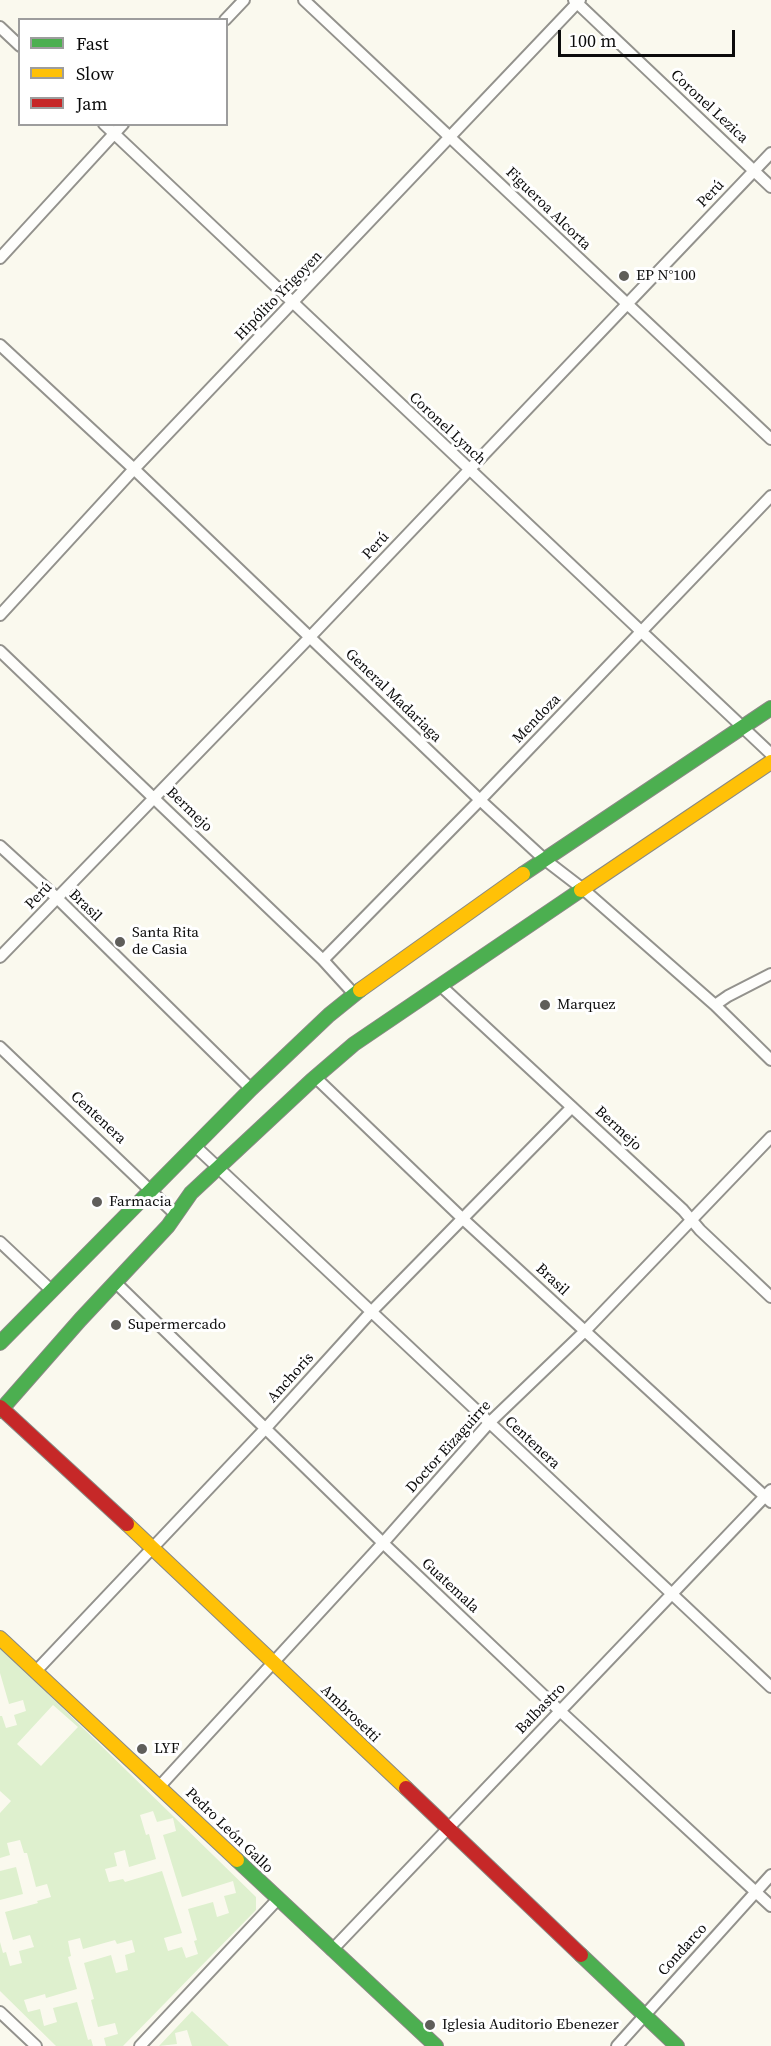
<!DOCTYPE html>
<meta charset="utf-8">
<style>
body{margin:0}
#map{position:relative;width:771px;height:2046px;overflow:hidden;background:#faf9ee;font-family:"Source Serif 4",serif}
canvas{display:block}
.legend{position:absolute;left:18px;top:18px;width:210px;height:108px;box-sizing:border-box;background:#fff;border:2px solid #9d9d9d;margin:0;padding:8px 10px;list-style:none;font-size:18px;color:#0b0b0b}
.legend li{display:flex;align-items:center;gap:12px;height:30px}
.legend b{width:30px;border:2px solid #9d9d9d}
.scale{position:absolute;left:558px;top:30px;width:177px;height:27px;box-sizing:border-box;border:3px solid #0b0b0b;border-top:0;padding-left:8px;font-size:18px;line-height:21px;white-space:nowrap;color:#0b0b0b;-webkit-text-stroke:4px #fff;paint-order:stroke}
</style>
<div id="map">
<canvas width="771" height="2046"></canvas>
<ul class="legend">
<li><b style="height:8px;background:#4caf50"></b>Fast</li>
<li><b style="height:8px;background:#ffc107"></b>Slow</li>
<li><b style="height:8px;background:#c62828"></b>Jam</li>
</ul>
<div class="scale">100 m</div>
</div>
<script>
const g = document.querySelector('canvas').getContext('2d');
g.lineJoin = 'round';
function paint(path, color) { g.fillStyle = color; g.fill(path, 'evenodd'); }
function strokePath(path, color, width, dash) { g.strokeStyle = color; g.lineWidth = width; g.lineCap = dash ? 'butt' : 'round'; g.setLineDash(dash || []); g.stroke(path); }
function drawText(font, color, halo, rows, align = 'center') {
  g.font = font + ' "Source Serif 4",serif'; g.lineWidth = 6; g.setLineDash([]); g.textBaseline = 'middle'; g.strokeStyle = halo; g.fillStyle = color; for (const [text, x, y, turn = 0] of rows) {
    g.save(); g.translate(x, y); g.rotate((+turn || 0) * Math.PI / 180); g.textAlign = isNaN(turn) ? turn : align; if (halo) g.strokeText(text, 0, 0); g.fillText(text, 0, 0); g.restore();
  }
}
paint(new Path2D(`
 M 0,1647 L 256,1897 L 256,1910 L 123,2046 L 106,2046 L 104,2038 L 118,2034 L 115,2023 L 98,2027 L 91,2000 L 94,1999 L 84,1963 L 111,1955 L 116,1973 L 128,1970 L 125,1955 L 135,1952 L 132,1940 L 117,1944 L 115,1940 L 83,1949 L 80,1938 L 68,1941 L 71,1956 L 68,1957 L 77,1989 L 46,1998 L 45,1994 L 24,2000 L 28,2012 L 40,2009 L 44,2026 L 57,2022 L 53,2008 L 77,2002 L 88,2040 L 91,2039 L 93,2046 L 56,2046 L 0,1991 L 0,1942 L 3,1953 L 6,1952 L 10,1966 L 22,1963 L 19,1951 L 34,1947 L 30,1935 L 13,1940 L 5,1912 L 38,1903 L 37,1901 L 51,1897 L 47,1884 L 36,1887 L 27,1853 L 24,1853 L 20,1840 L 7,1843 L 10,1855 L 0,1858 L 0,1813 L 11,1801 L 0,1791 L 0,1716 L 2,1716 L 6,1728 L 17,1725 L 14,1715 L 26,1711 L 23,1700 L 9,1704 L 0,1673 ZM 53,1705 L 78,1727 L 41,1766 L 17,1744 ZM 153,1811 L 157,1822 L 173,1818 L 176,1831 L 163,1835 L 182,1897 L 233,1881 L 236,1893 L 224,1896 L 229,1913 L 217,1917 L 213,1902 L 188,1909 L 197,1940 L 194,1941 L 198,1954 L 186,1958 L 182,1947 L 168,1951 L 164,1938 L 182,1933 L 162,1871 L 125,1882 L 123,1879 L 109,1882 L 105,1869 L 117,1866 L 114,1853 L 125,1850 L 129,1867 L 156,1859 L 149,1834 L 146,1835 L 140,1815 Z
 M 16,1867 L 23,1894 L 0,1900 L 0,1871 Z
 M 192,2011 L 229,2046 L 192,2046 L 187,2030 L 175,2033 L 177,2044 L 159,2046 Z`), '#def0ce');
const street = new Path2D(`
 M 304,0 L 771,439
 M 574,0 L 771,187
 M 225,20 L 244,0
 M 0,27 L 20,46
 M 104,124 L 771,754
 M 0,258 L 123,124
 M 0,345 L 134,469 L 480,800 L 544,859 L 583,889 L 715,1005 L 771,1060
 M 0,615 L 134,469 L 580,0
 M 0,651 L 323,960 L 354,994
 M 0,846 L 57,898 L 251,1089
 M 0,957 L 310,637 L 771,153
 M 323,960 L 480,800 L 771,496
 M 441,986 L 683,1210 L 700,1230 L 771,1297
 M 715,1005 L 728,996 L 771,974
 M 0,1047 L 174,1213
 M 315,1077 L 463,1219 L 771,1502
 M 195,1146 L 771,1687
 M 0,1242 L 51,1290
 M 115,1282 L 383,1543 L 560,1711 L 771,1906
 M 36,1671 L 265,1429 L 371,1312 L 572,1107
 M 159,1787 L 383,1543 L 489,1423 L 585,1331 L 771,1137
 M 332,1950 L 771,1490
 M 0,2012 L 36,2046
 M 140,2046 L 277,1900
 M 617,2046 L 771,1875`);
const fast = new Path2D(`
 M 523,874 L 771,708
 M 0,1343 L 251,1089 L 329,1015 L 360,990
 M 0,1411 L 80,1320 L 168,1226 L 191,1193 L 311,1081 L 354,1044 L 581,890
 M 237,1860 L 436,2046
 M 581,1955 L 677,2046`);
const slow = new Path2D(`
 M 581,890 L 771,762
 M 360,990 L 523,874
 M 127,1524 L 406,1788
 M 0,1638 L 237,1860`);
const jam = new Path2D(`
 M 0,1407 L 127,1524
 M 406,1788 L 581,1955`);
strokePath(street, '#93928d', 14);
strokePath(fast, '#898984', 16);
strokePath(slow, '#898984', 16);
strokePath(jam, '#898984', 16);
strokePath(street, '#fefefc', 10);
strokePath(fast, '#4caf50', 14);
strokePath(slow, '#ffc107', 14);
strokePath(jam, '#c62828', 14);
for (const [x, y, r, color] of [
 [624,276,6,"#5f5e5a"],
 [120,942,6,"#5f5e5a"],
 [545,1005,6,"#5f5e5a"],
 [97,1202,6,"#5f5e5a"],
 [116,1325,6,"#5f5e5a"],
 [142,1749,6,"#5f5e5a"],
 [430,2025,6,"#5f5e5a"]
]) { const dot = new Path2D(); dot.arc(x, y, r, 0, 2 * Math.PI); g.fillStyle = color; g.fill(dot); strokePath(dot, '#fff', 2); }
drawText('15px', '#0b0b0b', '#fff', [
 ["Coronel Lezica",709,107,43],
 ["Perú",711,194,-46],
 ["Figueroa Alcorta",548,209,44],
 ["Hipólito Yrigoyen",279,296,-46],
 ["Coronel Lynch",447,429,43],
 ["Perú",376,546,-47],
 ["General Madariaga",393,696,44],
 ["Mendoza",537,719,-46],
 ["Bermejo",189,810,44],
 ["Perú",39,896,-46],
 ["Brasil",85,906,44],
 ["Centenera",98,1118,43],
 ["Bermejo",618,1129,43],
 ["Brasil",552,1280,43],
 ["Anchoris",291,1378,-48],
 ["Centenera",532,1443,43],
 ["Doctor Eizaguirre",449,1447,-48],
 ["Guatemala",450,1586,43],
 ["Balbastro",541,1709,-46],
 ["Ambrosetti",350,1714,44],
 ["Pedro León Gallo",229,1831,44],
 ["Condarco",683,1950,-48]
]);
drawText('15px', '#0b0b0b', '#fff', [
 ["EP N°100",636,276],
 ["Santa Rita",132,933],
 ["de Casia",132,950],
 ["Marquez",557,1005],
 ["Farmacia",109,1202],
 ["Supermercado",128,1325],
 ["LYF",154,1749],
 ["Iglesia Auditorio Ebenezer",442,2025]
], 'left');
</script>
